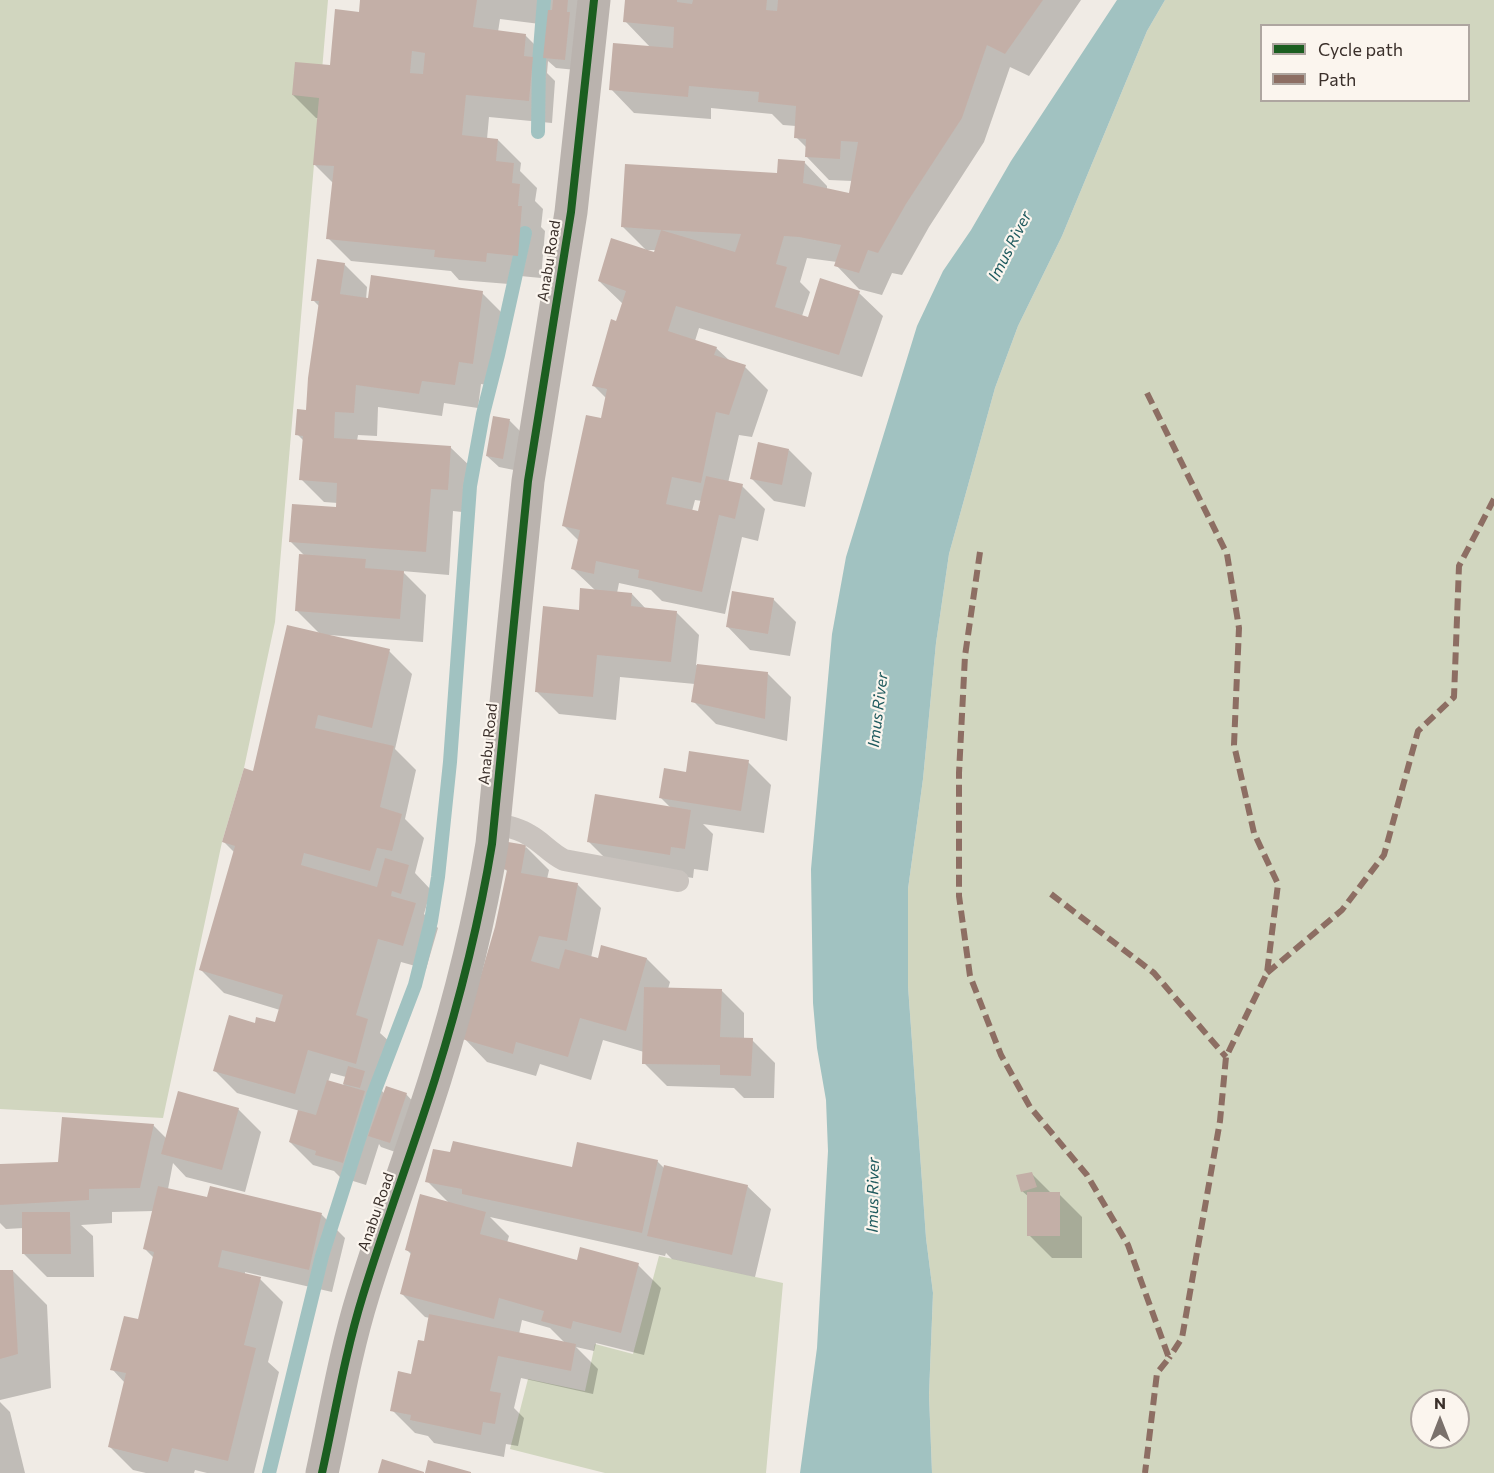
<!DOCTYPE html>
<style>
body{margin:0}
#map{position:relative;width:1494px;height:1473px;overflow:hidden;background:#f0ebe5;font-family:Commissioner,sans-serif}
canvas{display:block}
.legend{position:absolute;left:1260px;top:24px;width:210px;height:78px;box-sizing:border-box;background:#fbf5ee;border:2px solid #aea6a0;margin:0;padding:8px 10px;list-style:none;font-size:18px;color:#3b302b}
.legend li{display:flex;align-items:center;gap:12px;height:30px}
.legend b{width:30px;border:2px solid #aea6a0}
.north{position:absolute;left:1410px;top:1389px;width:60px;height:60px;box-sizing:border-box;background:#fbf5ee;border:2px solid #aea6a0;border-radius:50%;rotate:0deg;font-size:16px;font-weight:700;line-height:24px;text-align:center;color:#3b302b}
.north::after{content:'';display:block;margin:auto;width:21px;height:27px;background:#7a716c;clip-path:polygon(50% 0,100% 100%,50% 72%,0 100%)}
</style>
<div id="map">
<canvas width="1494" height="1473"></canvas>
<ul class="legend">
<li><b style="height:8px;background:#1b5e20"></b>Cycle path</li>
<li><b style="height:8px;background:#8d6e63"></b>Path</li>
</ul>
<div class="north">N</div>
</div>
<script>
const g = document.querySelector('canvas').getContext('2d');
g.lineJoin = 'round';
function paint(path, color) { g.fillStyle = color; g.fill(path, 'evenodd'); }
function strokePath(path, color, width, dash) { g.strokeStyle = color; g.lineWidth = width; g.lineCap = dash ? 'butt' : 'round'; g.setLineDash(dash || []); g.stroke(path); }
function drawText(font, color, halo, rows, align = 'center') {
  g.font = font + ' Commissioner,sans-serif'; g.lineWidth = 4.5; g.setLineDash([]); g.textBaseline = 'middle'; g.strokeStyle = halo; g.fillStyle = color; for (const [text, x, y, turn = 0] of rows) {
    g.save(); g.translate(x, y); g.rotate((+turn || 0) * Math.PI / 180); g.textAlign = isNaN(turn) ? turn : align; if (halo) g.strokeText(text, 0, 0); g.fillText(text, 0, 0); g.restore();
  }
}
paint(new Path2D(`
 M 0,0 L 328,0 L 275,622 L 244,768 L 222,842 L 163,1118 L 0,1109 Z
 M 1165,0 L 1494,0 L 1494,1473 L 932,1473 L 929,1395 L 933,1293 L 926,1238 L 908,986 L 908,889 L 923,779 L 936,643 L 949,554 L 995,388 L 1018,326 L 1062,236 L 1147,31 ZM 1262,26 L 1468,26 L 1468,100 L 1262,100 ZM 1422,1401 L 1458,1401 L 1458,1437 L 1422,1437 Z
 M 659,1256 L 783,1283 L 766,1473 L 605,1473 L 510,1449 L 528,1379 L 585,1391 L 595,1344 L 633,1354 Z`), '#d1d6bf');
paint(new Path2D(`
 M 1117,0 L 1165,0 L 1147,31 L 1062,236 L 1018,326 L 995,388 L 949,554 L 936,643 L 923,779 L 908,889 L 908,986 L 926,1238 L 933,1293 L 929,1395 L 932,1473 L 800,1473 L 817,1348 L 828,1151 L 826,1100 L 817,1048 L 813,1003 L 811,869 L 832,634 L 846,557 L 917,326 L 943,271 L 971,230 L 1011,161 Z`), '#a1c2c1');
paint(new Path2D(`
 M 361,0 L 580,0 L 576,70 L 556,68 L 548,61 L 547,73 L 555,81 L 552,123 L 489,117 L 487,139 L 498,140 L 521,163 L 520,171 L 537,188 L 535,201 L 543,209 L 541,227 L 545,231 L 541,278 L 510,275 L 509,284 L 459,280 L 451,271 L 351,261 L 328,238 L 333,183 L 314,164 L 319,118 L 316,118 L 293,95 L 331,67 L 360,14 ZM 500,19 L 548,25 L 545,55 L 526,36 L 498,32 Z
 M 627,0 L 1081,0 L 1029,76 L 1010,67 L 984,142 L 929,227 L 902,275 L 892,273 L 882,295 L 859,289 L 836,265 L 837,262 L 807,258 L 800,282 L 810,292 L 802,316 L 809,319 L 859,293 L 883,316 L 862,377 L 699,328 L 695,341 L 716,348 L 730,361 L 745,367 L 768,390 L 752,437 L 739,435 L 728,483 L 742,486 L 765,509 L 758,541 L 742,537 L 725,614 L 662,601 L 651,590 L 619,583 L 617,593 L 632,594 L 646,609 L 676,612 L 699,635 L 696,665 L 768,674 L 791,697 L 787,741 L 716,724 L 693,701 L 695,684 L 620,677 L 616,720 L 559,714 L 536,691 L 580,612 L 596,591 L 573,569 L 579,541 L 563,525 L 605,420 L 606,398 L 594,386 L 623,304 L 599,281 L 655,254 L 656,250 L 646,250 L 623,227 L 779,175 L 804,162 L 827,186 L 827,190 L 850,194 L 853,181 L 829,180 L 806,156 L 807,148 L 796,137 L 796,126 L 783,125 L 772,114 L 711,108 L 711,119 L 634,113 L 611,89 L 651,48 L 625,21 ZM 695,500 L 702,501 L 700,513 L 692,511 Z
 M 344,264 L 367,287 L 366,300 L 482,293 L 505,316 L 496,386 L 481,384 L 478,408 L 444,403 L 442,416 L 378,407 L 377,436 L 358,435 L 357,441 L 450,447 L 474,470 L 471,513 L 453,511 L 449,575 L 402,571 L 426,595 L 423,642 L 329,635 L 329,637 L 389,651 L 412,674 L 395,749 L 416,770 L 405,819 L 424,838 L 415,873 L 431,890 L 424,914 L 438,928 L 426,969 L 401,962 L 380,1033 L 391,1043 L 378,1087 L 385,1094 L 406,1094 L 417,1106 L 401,1154 L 381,1147 L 379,1144 L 366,1185 L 340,1177 L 334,1171 L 313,1165 L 290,1142 L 300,1111 L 237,1093 L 214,1070 L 256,1025 L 276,1024 L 280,1010 L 224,993 L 201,970 L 235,853 L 224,842 L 254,773 L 321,635 L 297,611 L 305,556 L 290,541 L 337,509 L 338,503 L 324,502 L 301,479 L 304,441 L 297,434 L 307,412 L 320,307 L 313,300 ZM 331,1073 L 346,1077 L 343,1086 L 328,1082 Z
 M 494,418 L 510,421 L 521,432 L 514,470 L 499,467 L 487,456 Z
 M 789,450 L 812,473 L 805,507 L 774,501 L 751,478 Z
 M 773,599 L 796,622 L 790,656 L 750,650 L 727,626 Z
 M 748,762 L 771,785 L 764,833 L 703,824 L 713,834 L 708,871 L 694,869 L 693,878 L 612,865 L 589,842 L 671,808 L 661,798 L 688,774 Z
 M 526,847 L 549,870 L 547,879 L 577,884 L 601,908 L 591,958 L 599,960 L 647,959 L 670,982 L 668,989 L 721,990 L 744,1013 L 744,1039 L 752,1040 L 775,1063 L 774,1098 L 744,1098 L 734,1088 L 667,1086 L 644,1063 L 644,1052 L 603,1040 L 591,1080 L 540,1064 L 536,1076 L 487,1062 L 464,1038 L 497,927 L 508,872 L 505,869 Z
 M 238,1109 L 261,1132 L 245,1192 L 186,1177 L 173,1163 L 168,1189 L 208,1199 L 211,1188 L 322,1215 L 345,1238 L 332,1292 L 245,1272 L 245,1275 L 260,1279 L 283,1302 L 268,1362 L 279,1372 L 254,1473 L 207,1473 L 195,1470 L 194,1473 L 146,1473 L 133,1470 L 110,1447 L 125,1383 L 112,1369 L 139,1321 L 154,1258 L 144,1248 L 154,1211 L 112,1212 L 112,1223 L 81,1225 L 93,1236 L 94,1277 L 47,1277 L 24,1254 L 24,1228 L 6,1229 L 0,1223 L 0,1165 L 59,1163 L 153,1125 L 167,1139 Z
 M 657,1161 L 665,1169 L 747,1186 L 771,1209 L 755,1277 L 672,1259 L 666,1253 L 665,1256 L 490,1217 L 509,1236 L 507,1243 L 578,1261 L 638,1265 L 661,1288 L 644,1355 L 596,1343 L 594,1351 L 576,1347 L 598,1369 L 593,1394 L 521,1378 L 514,1408 L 524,1418 L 518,1446 L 506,1444 L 504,1457 L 434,1443 L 428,1436 L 415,1433 L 392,1410 L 412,1376 L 425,1342 L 430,1318 L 425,1317 L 402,1294 L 412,1255 L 407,1250 L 449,1203 L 427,1181 ZM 522,1320 L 550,1328 L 566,1344 L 519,1334 Z
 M 1031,1173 L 1052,1194 L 1059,1194 L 1082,1217 L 1082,1258 L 1052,1258 L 1029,1235 L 1029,1197 L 1022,1191 Z
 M 13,1271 L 47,1305 L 51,1388 L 0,1400 L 0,1272 Z
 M 0,1402 L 10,1412 L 25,1473 L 0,1473 Z`), '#0003');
strokePath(new Path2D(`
 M 538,132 L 539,62 L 544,0
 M 269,1473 L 322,1256 L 373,1095 L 415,985 L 431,921 L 438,877 L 450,762 L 470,486 L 483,414 L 498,355 L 525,233`), '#a1c2c1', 14);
paint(new Path2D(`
 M 360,0 L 477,0 L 473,27 L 526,34 L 524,56 L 533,57 L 529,101 L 466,95 L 462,135 L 498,139 L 496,161 L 514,163 L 512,183 L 520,184 L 518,206 L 522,206 L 518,256 L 487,253 L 486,262 L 434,257 L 435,250 L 326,239 L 334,166 L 313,165 L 319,98 L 292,95 L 295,62 L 330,65 L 335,9 L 359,12 ZM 412,51 L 425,53 L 423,74 L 410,73 Z
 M 553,0 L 568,0 L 567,12 L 570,12 L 565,60 L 543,58 L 548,10 L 552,10 Z
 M 625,0 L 677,0 L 677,2 L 692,4 L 693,0 L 767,0 L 766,10 L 777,11 L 778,0 L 1043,0 L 1005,54 L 987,45 L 962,118 L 906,204 L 878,253 L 868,250 L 859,273 L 834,266 L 841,245 L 799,237 L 784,236 L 776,264 L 787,267 L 775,307 L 808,317 L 820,278 L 860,291 L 839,355 L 676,306 L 668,331 L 717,347 L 714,355 L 746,365 L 729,415 L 716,412 L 701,483 L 672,477 L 666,504 L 698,511 L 706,476 L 743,484 L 735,519 L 719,515 L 702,592 L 638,578 L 639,570 L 596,561 L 594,574 L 571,569 L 580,530 L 562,526 L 586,415 L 601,418 L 607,389 L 592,386 L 611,319 L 616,321 L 626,291 L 598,281 L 611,238 L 654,252 L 661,230 L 621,227 L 625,164 L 777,173 L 778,159 L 805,161 L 803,183 L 849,193 L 858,142 L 841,141 L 840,159 L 805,157 L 806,139 L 794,138 L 796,106 L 758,102 L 759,92 L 689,86 L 688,97 L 609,90 L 613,43 L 673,48 L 674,27 L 623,22 ZM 661,230 L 741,234 L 735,252 Z
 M 317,259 L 345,263 L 340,294 L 368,298 L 371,275 L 483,291 L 473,364 L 459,362 L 455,385 L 422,381 L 419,394 L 356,385 L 354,413 L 335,412 L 334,438 L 451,446 L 448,490 L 431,489 L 426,552 L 289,542 L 292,504 L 336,507 L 337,483 L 299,480 L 303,436 L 295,435 L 297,409 L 306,410 L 308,378 L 319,301 L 311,301 Z
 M 493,416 L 510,419 L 503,459 L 486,456 Z
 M 758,442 L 789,449 L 782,485 L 750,479 Z
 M 299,554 L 366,559 L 365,568 L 404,571 L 400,619 L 295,611 Z
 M 580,588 L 632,593 L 631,606 L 677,611 L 671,662 L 597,655 L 593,697 L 535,692 L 543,606 L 579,610 Z
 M 732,591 L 774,598 L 768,634 L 726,627 Z
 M 287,625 L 390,649 L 372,728 L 318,715 L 315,728 L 394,746 L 380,807 L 402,814 L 392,851 L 377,848 L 370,871 L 304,853 L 301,865 L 377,887 L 385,858 L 409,865 L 401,894 L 392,891 L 391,896 L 416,903 L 403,946 L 378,939 L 356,1015 L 368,1019 L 356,1064 L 308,1050 L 295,1094 L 213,1071 L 229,1015 L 255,1023 L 256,1017 L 275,1022 L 283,995 L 199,970 L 235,846 L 222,842 L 244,768 L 253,771 Z
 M 697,664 L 768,672 L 765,719 L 691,702 Z
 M 689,751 L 749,760 L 741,811 L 659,798 L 664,768 L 686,772 Z
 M 595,794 L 691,810 L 685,849 L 671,847 L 670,855 L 587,842 Z
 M 508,842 L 526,845 L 521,873 L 578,883 L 567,941 L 539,936 L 531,961 L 559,969 L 565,949 L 598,958 L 601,945 L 647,958 L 626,1031 L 580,1018 L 568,1057 L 516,1042 L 513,1054 L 462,1039 L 495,927 L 507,870 L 503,869 Z
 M 644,987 L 722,989 L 720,1037 L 753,1038 L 751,1076 L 720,1075 L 720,1065 L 642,1064 Z
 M 348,1066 L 365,1071 L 360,1088 L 343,1084 Z
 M 327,1080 L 365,1091 L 343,1163 L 315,1155 L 316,1151 L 289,1142 L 298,1110 L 316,1115 Z
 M 386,1086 L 407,1093 L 390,1143 L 368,1136 Z
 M 178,1091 L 239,1108 L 222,1170 L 161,1154 Z
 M 62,1117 L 154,1124 L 140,1188 L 89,1189 L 89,1200 L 0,1205 L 0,1164 L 58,1162 Z
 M 453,1141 L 572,1167 L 577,1142 L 658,1160 L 642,1233 L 462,1194 L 462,1189 L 425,1182 L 433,1149 L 450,1152 Z
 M 664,1165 L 748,1185 L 732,1255 L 647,1236 Z
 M 1032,1172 L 1037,1187 L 1021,1192 L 1016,1175 Z
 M 158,1186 L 207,1197 L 210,1186 L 322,1213 L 309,1270 L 222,1250 L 218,1267 L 261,1277 L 244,1345 L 256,1348 L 228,1461 L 172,1448 L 168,1462 L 108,1447 L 126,1373 L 110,1370 L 124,1316 L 138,1319 L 154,1252 L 143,1249 Z
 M 1027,1192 L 1060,1192 L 1060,1236 L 1027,1236 Z
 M 420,1194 L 486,1212 L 480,1234 L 577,1260 L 580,1247 L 639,1263 L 621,1333 L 573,1321 L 571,1329 L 541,1321 L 544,1311 L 499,1298 L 494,1319 L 400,1294 L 411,1252 L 405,1250 Z
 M 22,1212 L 70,1212 L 71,1254 L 22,1254 Z
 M 0,1270 L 13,1270 L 18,1354 L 0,1359 Z
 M 429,1314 L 576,1344 L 571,1371 L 498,1356 L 490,1391 L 501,1393 L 495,1424 L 483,1422 L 481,1435 L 410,1420 L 411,1415 L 390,1411 L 398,1371 L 411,1374 L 418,1340 L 424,1341 Z
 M 382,1459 L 424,1472 L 424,1473 L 378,1473 Z
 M 428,1460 L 471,1472 L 471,1473 L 425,1473 Z`), '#c3afa7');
strokePath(new Path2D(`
 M 493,823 C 505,826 519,828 529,835 C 542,842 550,853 564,860 L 678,881`), '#c9c3be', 22);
strokePath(new Path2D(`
 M 322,1473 C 335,1414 345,1353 363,1295 C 385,1223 412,1152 435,1079 C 459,1002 479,924 492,844 L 528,481 L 571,212 L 594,0`), '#bab3ae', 33);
strokePath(new Path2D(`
 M 1147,393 L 1227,554 L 1239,628 L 1234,745 L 1254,833 L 1278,884 L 1267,973 L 1226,1057 L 1220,1121 L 1182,1338 L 1169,1358
 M 980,552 L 965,656 L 959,773 L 959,896 L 970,976 L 1001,1055 L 1030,1107 L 1087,1175 L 1128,1245 L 1169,1358 L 1157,1373 L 1145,1473
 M 1051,894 L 1154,973 L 1226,1057
 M 1267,973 L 1342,910 L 1384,855 L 1418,731 L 1454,697 L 1459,566 L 1494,499`), '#8d6e63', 6, [12, 6]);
strokePath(new Path2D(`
 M 322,1473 C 335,1414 345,1353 363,1295 C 385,1223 412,1152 435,1079 C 459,1002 479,924 492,844 L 528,481 L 571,212 L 594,0`), '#1b5e20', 8);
drawText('15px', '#3b302b', '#fbf5ee', [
 ["Anabu Road",549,261,-81],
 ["Anabu Road",488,744,-84],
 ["Anabu Road",376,1212,-71]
]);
drawText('italic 16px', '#1f5a5e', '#fbf5ee', [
 ["Imus River",1010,246,-63],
 ["Imus River",878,710,-83],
 ["Imus River",873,1195,-89]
]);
</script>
